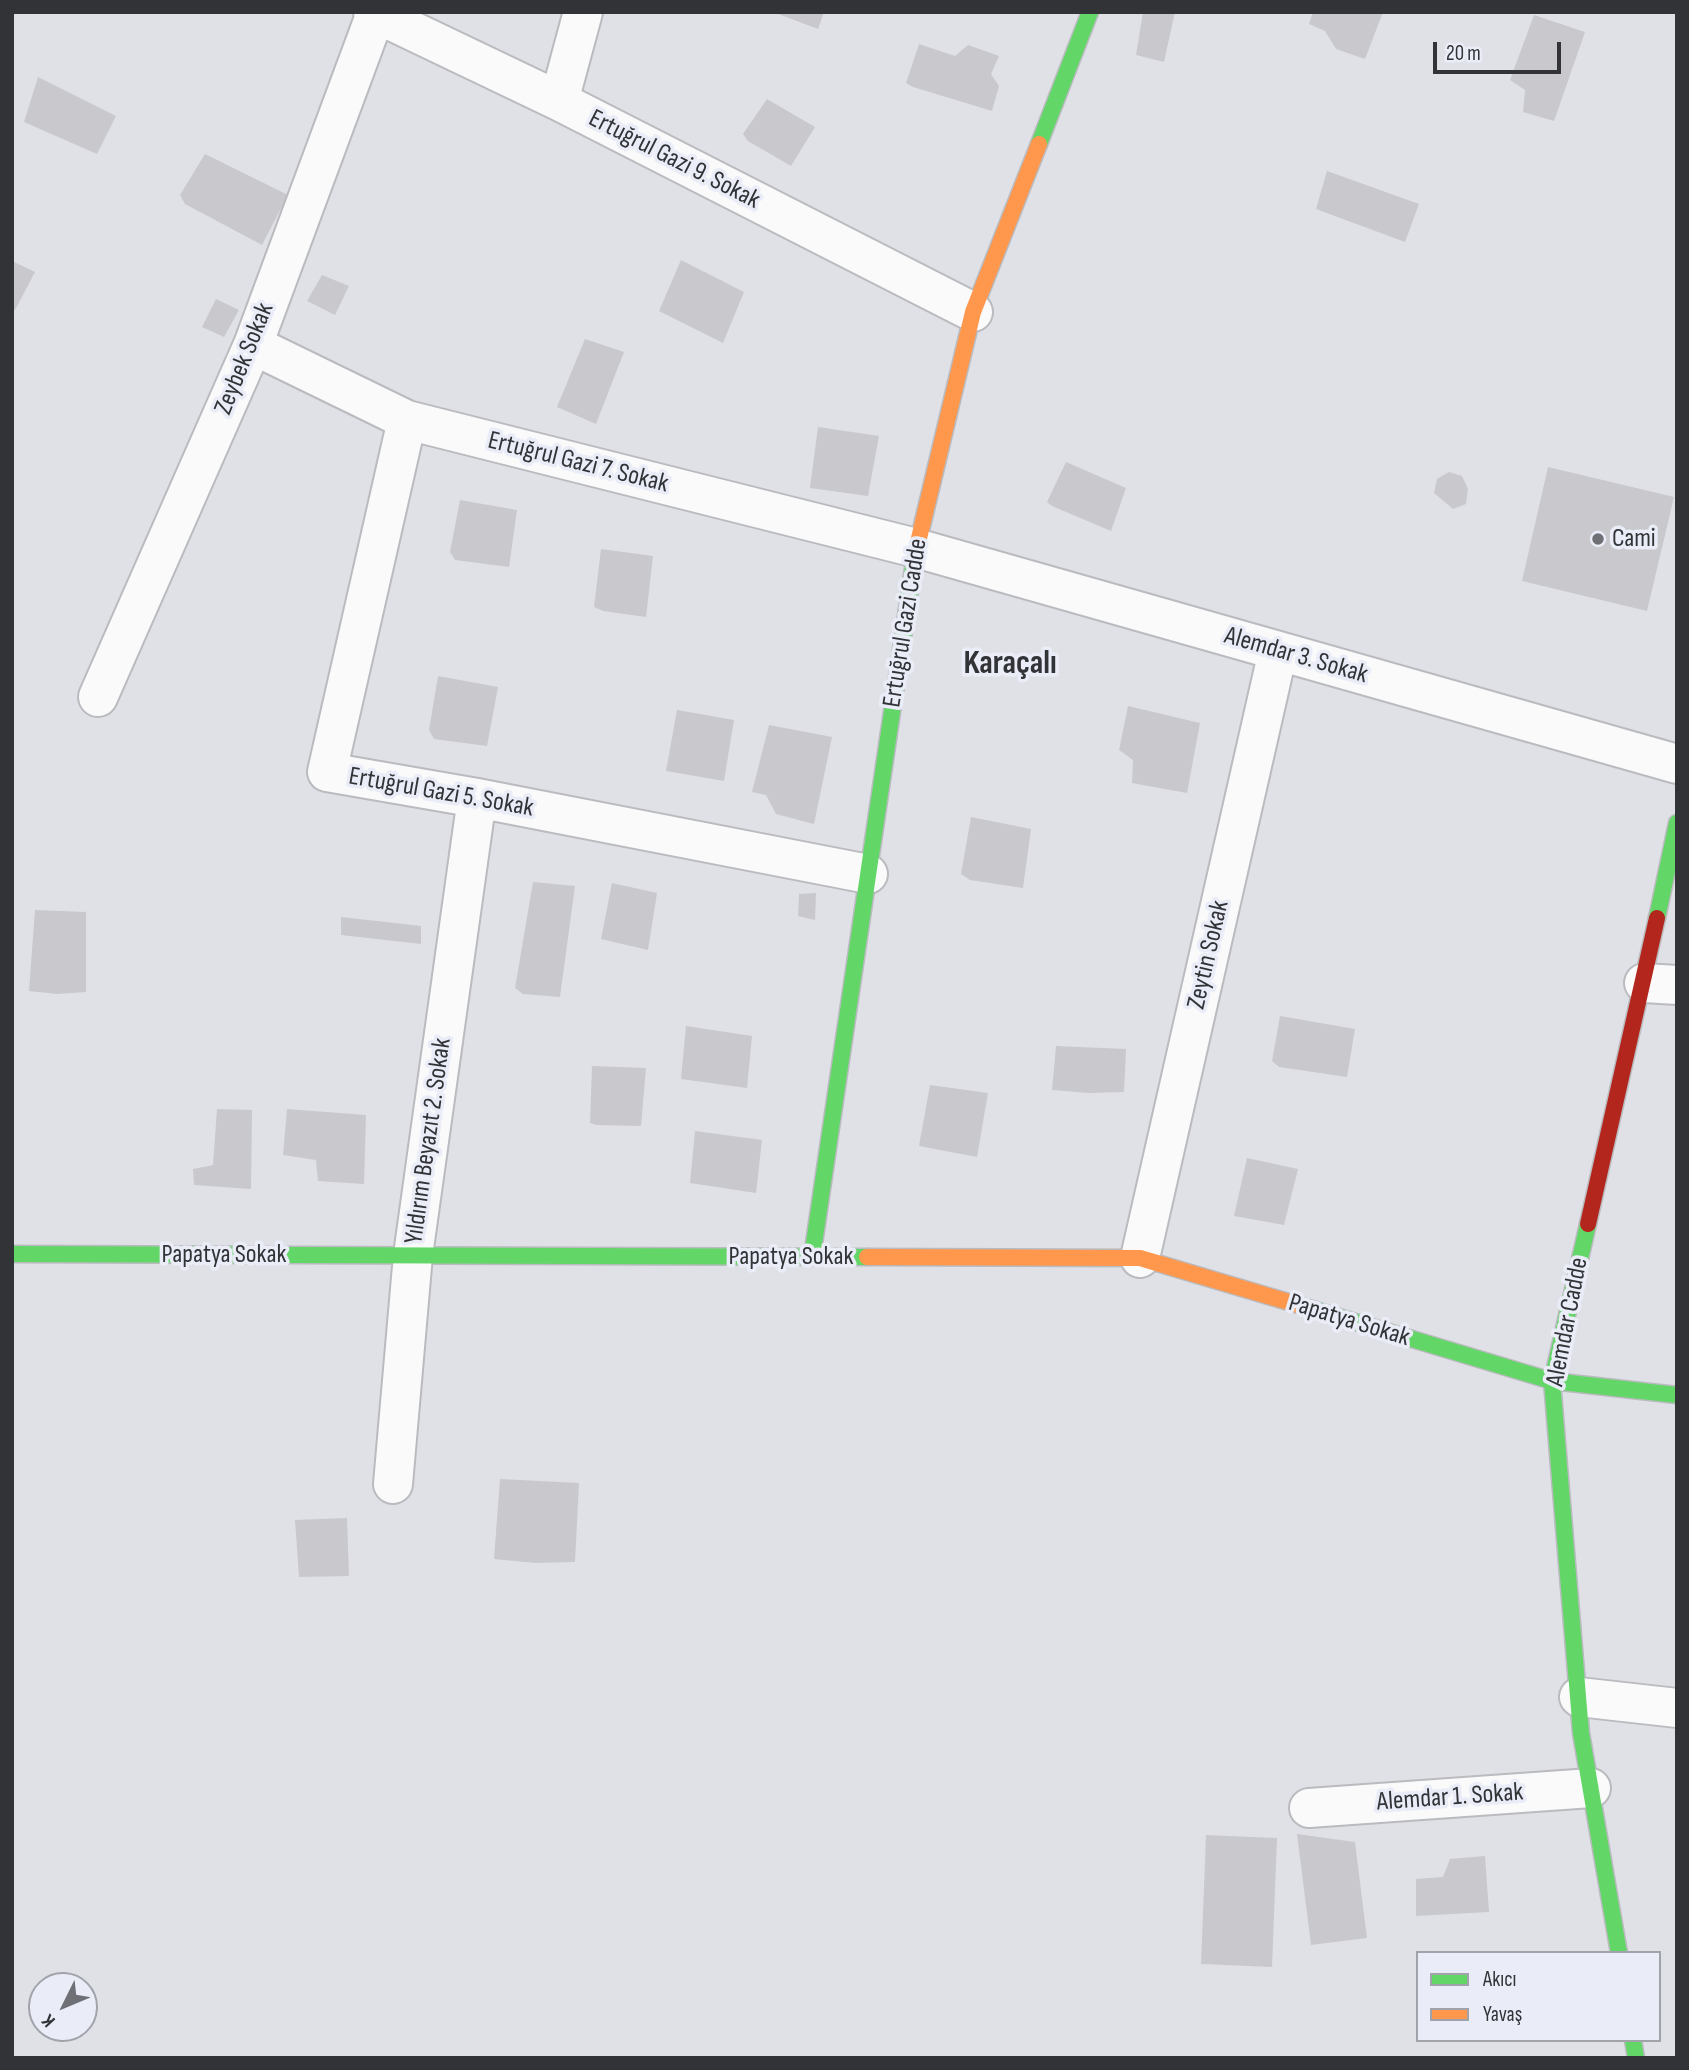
<!DOCTYPE html>
<meta charset="utf-8">
<style>
body{margin:0}
#map{position:relative;width:1689px;height:2070px;overflow:hidden;background:#e0e1e7;font-family:"Sofia Sans Condensed",sans-serif}
canvas{display:block}
.frame{position:absolute;inset:0;border:14px solid #323337;pointer-events:none}
.legend{position:absolute;left:1416px;top:1951px;width:245px;height:91px;box-sizing:border-box;background:#eaedf7;border:2px solid #a0a3aa;margin:0;padding:9px 12px;list-style:none;font-size:21px;color:#323337}
.legend li{display:flex;align-items:center;gap:14px;height:35px}
.legend b{width:35px;border:2px solid #a0a3aa}
.north{position:absolute;left:28px;top:1972px;width:70px;height:70px;box-sizing:border-box;background:#eaedf7;border:2px solid #a0a3aa;border-radius:50%;rotate:227deg;font-size:19px;font-weight:700;line-height:28px;text-align:center;color:#323337}
.north::after{content:'';display:block;margin:auto;width:24px;height:32px;background:#6f7075;clip-path:polygon(50% 0,100% 100%,50% 72%,0 100%)}
.scale{position:absolute;left:1433px;top:42px;width:128px;height:32px;box-sizing:border-box;border:4px solid #323337;border-top:0;padding-left:9px;font-size:21px;line-height:24px;white-space:nowrap;color:#323337;-webkit-text-stroke:5px #eaedf7;paint-order:stroke}
</style>
<div id="map">
<canvas width="1689" height="2070"></canvas>
<div class="frame"></div>
<ul class="legend">
<li><b style="height:9px;background:#63d668"></b>Akıcı</li>
<li><b style="height:9px;background:#ff974d"></b>Yavaş</li>
</ul>
<div class="north">K</div>
<div class="scale">20 m</div>
</div>
<script>
const g = document.querySelector('canvas').getContext('2d');
g.lineJoin = 'round';
function paint(path, color) { g.fillStyle = color; g.fill(path, 'evenodd'); }
function strokePath(path, color, width, dash) { g.strokeStyle = color; g.lineWidth = width; g.lineCap = dash ? 'butt' : 'round'; g.setLineDash(dash || []); g.stroke(path); }
function drawText(font, color, halo, rows, align = 'center') {
  g.font = font + ' "Sofia Sans Condensed",sans-serif'; g.lineWidth = 7; g.setLineDash([]); g.textBaseline = 'middle'; g.strokeStyle = halo; g.fillStyle = color; for (const [text, x, y, turn = 0] of rows) {
    g.save(); g.translate(x, y); g.rotate((+turn || 0) * Math.PI / 180); g.textAlign = isNaN(turn) ? turn : align; if (halo) g.strokeText(text, 0, 0); g.fillText(text, 0, 0); g.restore();
  }
}
paint(new Path2D(`
 M 773,12 L 824,12 L 818,29 Z
 M 1143,12 L 1175,12 L 1164,62 L 1136,55 Z
 M 1313,12 L 1383,12 L 1365,59 L 1336,49 L 1325,31 L 1309,24 Z
 M 1534,15 L 1585,32 L 1554,121 L 1523,112 L 1525,90 L 1510,80 Z
 M 919,44 L 955,56 L 968,45 L 999,56 L 991,74 L 999,86 L 992,111 L 913,87 L 906,83 Z
 M 38,77 L 116,116 L 97,154 L 24,122 Z
 M 767,99 L 815,127 L 791,166 L 748,141 L 743,134 Z
 M 205,154 L 288,195 L 262,245 L 185,204 L 180,195 Z
 M 1327,171 L 1419,204 L 1405,242 L 1316,209 Z
 M 681,260 L 744,292 L 723,343 L 659,311 Z
 M 12,261 L 35,272 L 15,310 L 12,309 Z
 M 322,275 L 349,286 L 335,315 L 307,301 Z
 M 216,299 L 239,310 L 224,337 L 202,327 Z
 M 585,339 L 624,352 L 596,424 L 557,407 Z
 M 818,427 L 879,436 L 868,496 L 810,488 Z
 M 1066,462 L 1126,488 L 1111,531 L 1052,506 L 1047,502 Z
 M 1548,467 L 1674,497 L 1647,611 L 1522,581 Z
 M 1449,472 L 1462,476 L 1468,489 L 1466,504 L 1453,509 L 1434,493 L 1437,479 Z
 M 460,500 L 517,510 L 509,567 L 455,560 L 450,552 Z
 M 601,549 L 653,556 L 646,617 L 603,611 L 594,607 Z
 M 438,676 L 498,687 L 487,746 L 434,739 L 429,730 Z
 M 1128,706 L 1200,723 L 1187,793 L 1132,783 L 1133,760 L 1119,750 Z
 M 677,710 L 734,720 L 724,781 L 666,771 Z
 M 769,725 L 832,737 L 814,824 L 776,814 L 766,795 L 752,792 Z
 M 971,817 L 1031,829 L 1023,888 L 970,880 L 961,874 Z
 M 533,882 L 575,886 L 560,997 L 523,994 L 515,988 Z
 M 612,883 L 657,893 L 648,950 L 601,939 Z
 M 816,893 L 815,920 L 798,916 L 799,894 Z
 M 35,910 L 86,912 L 86,992 L 57,994 L 29,991 Z
 M 341,917 L 421,926 L 421,944 L 341,935 Z
 M 1280,1016 L 1355,1029 L 1347,1077 L 1279,1067 L 1272,1061 Z
 M 686,1026 L 752,1036 L 747,1088 L 681,1079 Z
 M 1056,1046 L 1126,1049 L 1124,1092 L 1089,1093 L 1052,1090 Z
 M 592,1066 L 646,1068 L 641,1126 L 597,1125 L 590,1123 Z
 M 930,1085 L 988,1093 L 977,1157 L 919,1146 Z
 M 217,1109 L 252,1110 L 251,1189 L 194,1185 L 193,1169 L 213,1165 Z
 M 287,1109 L 366,1115 L 364,1184 L 318,1181 L 316,1160 L 283,1155 Z
 M 695,1131 L 762,1140 L 756,1193 L 690,1183 Z
 M 1247,1158 L 1298,1169 L 1284,1225 L 1234,1216 Z
 M 500,1479 L 579,1483 L 575,1562 L 536,1563 L 494,1559 Z
 M 347,1518 L 349,1576 L 299,1577 L 295,1520 Z
 M 1297,1834 L 1355,1842 L 1367,1938 L 1311,1945 Z
 M 1206,1835 L 1277,1838 L 1272,1967 L 1201,1964 Z
 M 1485,1856 L 1489,1912 L 1416,1916 L 1416,1879 L 1443,1877 L 1450,1859 Z`), '#c8c8cd');
const street = new Path2D(`
 M 373,12 L 559,101 L 973,312
 M 559,101 L 583,12
 M 253,345 L 407,420 L 916,548 L 1677,764
 M 407,420 L 327,772 L 477,798 L 868,874
 M 98,697 L 253,345 L 376,13
 M 1644,983 L 1677,985
 M 1140,1258 L 1278,651
 M 393,1484 L 413,1255 L 477,798
 M 1579,1697 L 1677,1708
 M 1309,1808 L 1591,1788`);
const fast = new Path2D(`
 M 1039,144 L 1090,12
 M 1657,918 L 1677,823
 M 1588,1224 L 1552,1381 L 1581,1733 L 1619,1953
 M 12,1254 L 867,1257
 M 812,1257 L 915,555
 M 1312,1309 L 1552,1381 L 1677,1395
 M 1633,2040 L 1636,2058`);
const slow = new Path2D(`
 M 915,555 L 973,312 L 1039,144
 M 867,1257 L 1140,1258 L 1312,1309`);
const jam = new Path2D(`
 M 1588,1224 L 1657,918`);
strokePath(street, '#babbbf', 42);
strokePath(fast, '#babbbf', 19);
strokePath(slow, '#babbbf', 19);
strokePath(jam, '#babbbf', 19);
strokePath(street, '#fafafb', 38);
strokePath(fast, '#63d668', 16);
strokePath(slow, '#ff974d', 16);
strokePath(jam, '#b3261e', 16);
for (const [x, y, r, color] of [
 [1598,539,7,"#6f7075"]
]) { const dot = new Path2D(); dot.arc(x, y, r, 0, 2 * Math.PI); g.fillStyle = color; g.fill(dot); strokePath(dot, '#eaedf7', 2.5); }
drawText('26px', '#323337', '#eaedf7', [
 ["Ertuğrul Gazi 9. Sokak",674,160,27],
 ["Zeybek Sokak",245,359,-68],
 ["Ertuğrul Gazi 7. Sokak",578,463,14],
 ["Ertuğrul Gazi Cadde",906,623,-81],
 ["Alemdar 3. Sokak",1296,656,16],
 ["Ertuğrul Gazi 5. Sokak",441,793,10],
 ["Zeytin Sokak",1209,955,-77],
 ["Yıldırım Beyazıt 2. Sokak",429,1141,-82],
 ["Papatya Sokak",224,1255],
 ["Papatya Sokak",791,1257],
 ["Papatya Sokak",1349,1321,17],
 ["Alemdar Cadde",1568,1322,-79],
 ["Alemdar 1. Sokak",1450,1798,-4]
]);
drawText('26px', '#323337', '#eaedf7', [
 ["Cami",1612,539]
], 'left');
drawText('bold 33px', '#323337', '#eaedf7', [
 ["Karaçalı",1010,665]
]);
</script>
